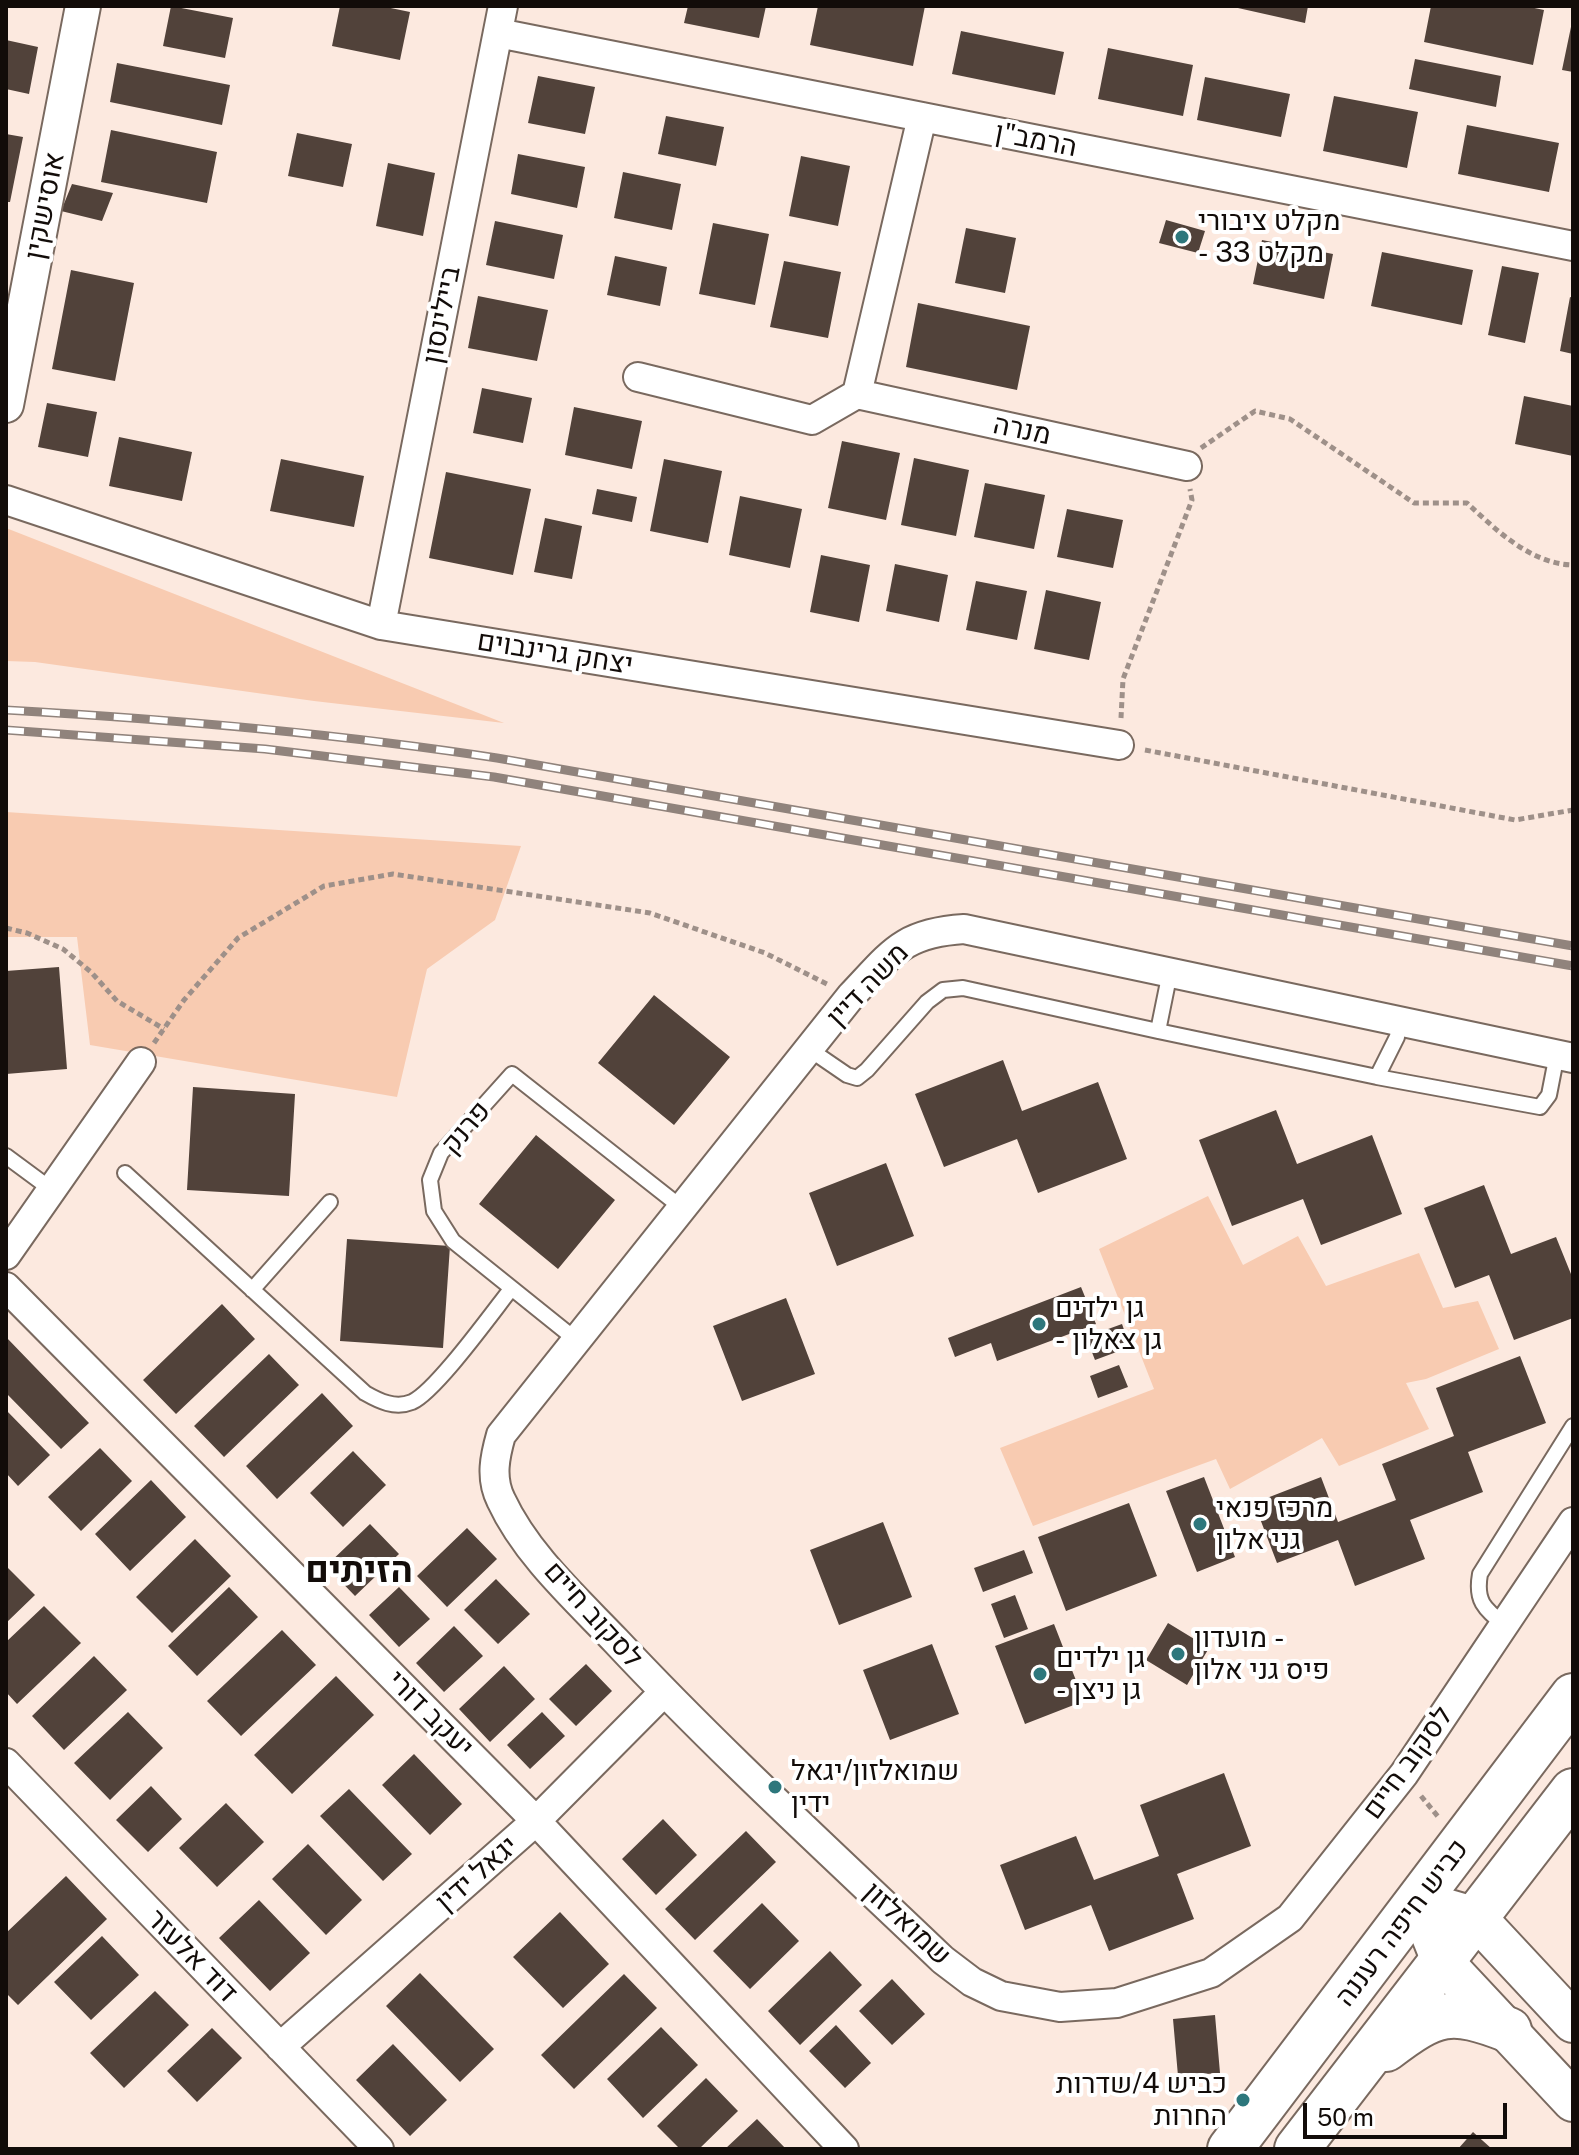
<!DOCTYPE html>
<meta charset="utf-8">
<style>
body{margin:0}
#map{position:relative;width:1579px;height:2155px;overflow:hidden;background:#fce9df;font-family:"Public Sans",sans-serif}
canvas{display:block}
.frame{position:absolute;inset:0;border:8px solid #120c09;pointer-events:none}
.scale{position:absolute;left:1303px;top:2103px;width:204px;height:36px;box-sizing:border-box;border:4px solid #120c09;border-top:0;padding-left:10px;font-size:24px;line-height:28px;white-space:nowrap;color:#120c09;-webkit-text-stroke:6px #fff;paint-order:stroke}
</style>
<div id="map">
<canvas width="1579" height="2155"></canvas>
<div class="frame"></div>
<div class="scale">50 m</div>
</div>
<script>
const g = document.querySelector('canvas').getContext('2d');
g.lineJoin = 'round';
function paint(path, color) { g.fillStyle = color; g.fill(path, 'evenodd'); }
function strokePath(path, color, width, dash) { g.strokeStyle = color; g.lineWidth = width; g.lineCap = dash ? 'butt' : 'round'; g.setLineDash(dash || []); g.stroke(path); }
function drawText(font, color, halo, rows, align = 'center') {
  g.font = font + ' "Public Sans",Heebo,sans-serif'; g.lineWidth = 8; g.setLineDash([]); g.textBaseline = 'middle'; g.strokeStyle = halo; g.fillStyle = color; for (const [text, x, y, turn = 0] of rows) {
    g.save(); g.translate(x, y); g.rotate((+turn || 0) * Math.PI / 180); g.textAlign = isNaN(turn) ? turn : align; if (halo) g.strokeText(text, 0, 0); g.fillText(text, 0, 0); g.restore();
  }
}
paint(new Path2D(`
 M 6,528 L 504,723 L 314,701 L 35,662 L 6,661 Z
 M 6,812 L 521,846 L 495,920 L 427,969 L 397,1097 L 90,1045 L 77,937 L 6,937 Z
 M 1208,1196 L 1243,1265 L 1298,1236 L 1326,1286 L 1419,1253 L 1443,1308 L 1478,1301 L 1499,1349 L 1426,1379 L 1406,1383 L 1429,1429 L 1339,1466 L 1322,1438 L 1230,1489 L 1216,1459 L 1033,1526 L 1000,1448 L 1154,1389 L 1099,1249 Z`), '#f8cbb1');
paint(new Path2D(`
 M 171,6 L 233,18 L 225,58 L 163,46 Z
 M 340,6 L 381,6 L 410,12 L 400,60 L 332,46 Z
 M 688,6 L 766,6 L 759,38 L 684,23 Z
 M 818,6 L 925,6 L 913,66 L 810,45 Z
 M 1229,6 L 1308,6 L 1305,23 Z
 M 1431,6 L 1525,6 L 1544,10 L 1533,65 L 1424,42 Z
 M 1572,22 L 1573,22 L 1573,72 L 1562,70 Z
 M 961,31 L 1064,52 L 1055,95 L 952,74 Z
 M 6,40 L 38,47 L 29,94 L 6,89 Z
 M 1108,48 L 1193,65 L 1183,116 L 1098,99 Z
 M 1415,59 L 1501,76 L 1496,107 L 1409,89 Z
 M 117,63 L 230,85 L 222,125 L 110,102 Z
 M 538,76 L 595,87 L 585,134 L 528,123 Z
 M 1205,77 L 1290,94 L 1281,137 L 1197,120 Z
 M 1334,96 L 1418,112 L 1407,168 L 1323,151 Z
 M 666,116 L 724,127 L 716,166 L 658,154 Z
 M 1467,125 L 1559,143 L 1549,192 L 1458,174 Z
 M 111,130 L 217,152 L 207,203 L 101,182 Z
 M 297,133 L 352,144 L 343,187 L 288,176 Z
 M 6,134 L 23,137 L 10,202 L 6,202 Z
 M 518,154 L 585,167 L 577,208 L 511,194 Z
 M 801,156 L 850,166 L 838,226 L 789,216 Z
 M 388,163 L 435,173 L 423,236 L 376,226 Z
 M 623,172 L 681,184 L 672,230 L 614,218 Z
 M 72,184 L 113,193 L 102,221 L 61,211 Z
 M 1166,220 L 1205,231 L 1198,253 L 1159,243 Z
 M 495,221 L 563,235 L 554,279 L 486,265 Z
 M 713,223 L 769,234 L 755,305 L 699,294 Z
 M 966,228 L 1016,238 L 1005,293 L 955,283 Z
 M 1262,240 L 1333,254 L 1324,299 L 1253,284 Z
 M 1382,252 L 1473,270 L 1462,325 L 1371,306 Z
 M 615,256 L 667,267 L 660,306 L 607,295 Z
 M 784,261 L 841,272 L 828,338 L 770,327 Z
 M 1502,266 L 1539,273 L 1525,343 L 1488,335 Z
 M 71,270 L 134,283 L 115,381 L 52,369 Z
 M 478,296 L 548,310 L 537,361 L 468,348 Z
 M 1570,297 L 1573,298 L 1573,354 L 1560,351 Z
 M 918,303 L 1030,326 L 1017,390 L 906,367 Z
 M 482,388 L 532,398 L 523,443 L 473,433 Z
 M 1524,396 L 1573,406 L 1573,456 L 1515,444 Z
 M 47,403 L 97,412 L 88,457 L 38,447 Z
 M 574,407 L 642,421 L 632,469 L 565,455 Z
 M 119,437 L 192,452 L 182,501 L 109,486 Z
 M 842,441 L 900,453 L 886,520 L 828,508 Z
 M 914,458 L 969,470 L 956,536 L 901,525 Z
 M 281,459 L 364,476 L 354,527 L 270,511 Z
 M 664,459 L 722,471 L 708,543 L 650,531 Z
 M 446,472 L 531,489 L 513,575 L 429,558 Z
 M 985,483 L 1045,495 L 1034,549 L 974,537 Z
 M 597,489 L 637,497 L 632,522 L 592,514 Z
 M 740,496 L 802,509 L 790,568 L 729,555 Z
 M 1067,509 L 1123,520 L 1113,568 L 1057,557 Z
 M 545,518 L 582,526 L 572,579 L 534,572 Z
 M 821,555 L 870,565 L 859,622 L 810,612 Z
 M 895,564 L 948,575 L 939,622 L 886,611 Z
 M 976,581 L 1027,591 L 1017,640 L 966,630 Z
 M 1046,590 L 1101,602 L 1089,660 L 1034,649 Z
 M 59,967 L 67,1069 L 6,1074 L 6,971 Z
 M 654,995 L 730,1057 L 674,1125 L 598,1063 Z
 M 1003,1060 L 1022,1111 L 1098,1082 L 1127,1159 L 1038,1193 L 1017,1139 L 944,1167 L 915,1094 Z
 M 193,1087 L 295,1094 L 289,1196 L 187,1190 Z
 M 1276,1110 L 1297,1164 L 1372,1135 L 1402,1214 L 1321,1245 L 1303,1199 L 1232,1226 L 1199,1140 Z
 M 536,1135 L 615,1200 L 558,1269 L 479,1204 Z
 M 886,1163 L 914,1236 L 837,1266 L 809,1193 Z
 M 1484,1185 L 1511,1254 L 1556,1237 L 1573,1279 L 1573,1318 L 1514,1340 L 1489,1275 L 1455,1288 L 1424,1208 Z
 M 347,1239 L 450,1246 L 443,1348 L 340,1341 Z
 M 1081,1287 L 1096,1324 L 997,1361 L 991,1343 L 955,1357 L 948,1338 Z
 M 786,1298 L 815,1374 L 742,1401 L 713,1326 Z
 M 222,1304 L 255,1339 L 176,1414 L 143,1380 Z
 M 1122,1324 L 1130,1347 L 1095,1360 L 1086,1337 Z
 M 6,1337 L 89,1423 L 61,1449 L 6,1393 Z
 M 269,1354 L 299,1385 L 224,1457 L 194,1426 Z
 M 1520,1356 L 1546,1423 L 1468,1452 L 1483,1492 L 1410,1520 L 1425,1559 L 1355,1586 L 1338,1540 L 1277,1563 L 1254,1503 L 1321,1477 L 1338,1522 L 1396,1500 L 1382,1464 L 1454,1436 L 1436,1388 Z
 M 1119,1365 L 1128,1387 L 1098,1398 L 1090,1376 Z
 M 322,1393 L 353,1426 L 277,1499 L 246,1466 Z
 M 6,1410 L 50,1455 L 18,1486 L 6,1473 Z
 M 100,1448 L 132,1481 L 81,1531 L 48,1497 Z
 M 353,1451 L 386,1485 L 343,1527 L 310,1493 Z
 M 1204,1477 L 1235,1557 L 1197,1572 L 1166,1491 Z
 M 151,1480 L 186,1517 L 130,1571 L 95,1534 Z
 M 1129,1503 L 1157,1576 L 1066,1611 L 1038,1537 Z
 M 883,1522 L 912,1597 L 839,1625 L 810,1550 Z
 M 370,1524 L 399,1554 L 355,1596 L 326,1566 Z
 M 467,1528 L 497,1559 L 447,1607 L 417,1576 Z
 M 195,1539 L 231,1576 L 172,1633 L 136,1597 Z
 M 1024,1550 L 1033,1573 L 983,1592 L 974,1568 Z
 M 6,1566 L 35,1595 L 6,1623 Z
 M 496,1579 L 530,1614 L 498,1644 L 464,1610 Z
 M 229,1587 L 258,1617 L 197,1676 L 168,1646 Z
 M 399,1587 L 430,1619 L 399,1647 L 369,1615 Z
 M 1015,1595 L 1028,1629 L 1004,1638 L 991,1604 Z
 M 44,1606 L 81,1643 L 17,1704 L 6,1692 L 6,1642 Z
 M 1168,1623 L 1209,1648 L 1187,1685 L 1146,1660 Z
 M 1054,1624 L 1084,1701 L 1025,1724 L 995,1646 Z
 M 454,1626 L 483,1656 L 444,1692 L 416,1663 Z
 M 282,1630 L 316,1665 L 241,1736 L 207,1701 Z
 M 932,1644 L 959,1714 L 890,1740 L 863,1670 Z
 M 94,1656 L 127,1690 L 64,1750 L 32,1716 Z
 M 586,1664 L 612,1691 L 576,1726 L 549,1699 Z
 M 504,1666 L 535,1699 L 490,1742 L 459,1709 Z
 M 336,1676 L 374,1715 L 292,1794 L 254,1755 Z
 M 128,1712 L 163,1748 L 110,1800 L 74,1763 Z
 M 542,1712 L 565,1736 L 530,1769 L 507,1745 Z
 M 414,1754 L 462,1804 L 430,1835 L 382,1785 Z
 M 1224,1773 L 1251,1846 L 1177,1874 L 1194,1919 L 1109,1951 L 1091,1905 L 1025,1930 L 1000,1865 L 1076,1836 L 1094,1880 L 1159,1856 L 1140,1805 Z
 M 151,1786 L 182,1819 L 148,1852 L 116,1820 Z
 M 349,1789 L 412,1854 L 383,1881 L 320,1816 Z
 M 226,1803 L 264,1842 L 217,1887 L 179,1848 Z
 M 663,1819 L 697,1855 L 656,1895 L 622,1859 Z
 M 746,1831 L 776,1862 L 695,1940 L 665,1909 Z
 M 308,1844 L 362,1900 L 326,1935 L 272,1879 Z
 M 66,1876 L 107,1919 L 18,2005 L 6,1993 L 6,1933 Z
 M 259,1900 L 310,1953 L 270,1991 L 219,1938 Z
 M 762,1903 L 799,1941 L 750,1989 L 713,1951 Z
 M 560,1912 L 609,1964 L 563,2008 L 513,1957 Z
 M 102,1936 L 139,1975 L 91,2020 L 54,1982 Z
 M 830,1951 L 862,1985 L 800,2045 L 768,2011 Z
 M 420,1973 L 494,2049 L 460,2082 L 386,2006 Z
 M 624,1974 L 657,2008 L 574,2089 L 541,2055 Z
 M 892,1979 L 925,2014 L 892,2045 L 859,2011 Z
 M 155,1991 L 189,2025 L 124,2088 L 90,2053 Z
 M 1215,2015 L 1220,2073 L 1178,2076 L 1173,2019 Z
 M 836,2025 L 871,2063 L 845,2088 L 809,2051 Z
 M 661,2027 L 698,2065 L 643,2118 L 607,2079 Z
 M 212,2028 L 242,2058 L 197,2102 L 167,2071 Z
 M 393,2044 L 447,2100 L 410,2136 L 356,2080 Z
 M 706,2078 L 738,2111 L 699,2149 L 680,2149 L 657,2126 Z
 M 757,2119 L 786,2149 L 725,2149 Z
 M 1473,2132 L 1492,2149 L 1458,2149 Z`), '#51423a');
const service = new Path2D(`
 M 1158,1031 L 1377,1077 L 1397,1037 L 1399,1021
 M 809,1049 L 847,1075 L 857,1078 L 867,1070 L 927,1002 L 943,990 L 963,988 L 1158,1031 L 1170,972
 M 1377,1077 L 1540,1107 L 1549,1095 L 1557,1054
 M 6,1156 L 52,1190
 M 125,1173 L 365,1393 C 379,1401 395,1409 412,1402 C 436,1391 492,1313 511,1289
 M 252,1290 L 330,1202
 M 575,1339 L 453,1241 L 434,1211 L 430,1180 L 441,1153 L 512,1074 L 682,1208
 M 1505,1625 C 1485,1609 1475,1602 1480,1574 L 1573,1426`);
const minor = new Path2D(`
 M 498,33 L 1573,246
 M 638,377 L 812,420 L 857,394 L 1187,466
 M 857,394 L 922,117
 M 6,500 L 381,625 L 1119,745
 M 381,625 L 503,6
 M 1573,1058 L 964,929 C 902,933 892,953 851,996 L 501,1435 C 495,1456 490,1478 501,1500 C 526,1554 575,1598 616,1641 C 720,1752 833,1855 943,1960 L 972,1982 L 1001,1996 L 1060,2007 L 1117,2003 L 1211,1973 L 1290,1918 L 1404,1774 L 1573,1522
 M 6,1255 L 141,1062
 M 6,1287 L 536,1821 L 844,2149
 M 6,1763 L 379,2149
 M 280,2047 L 536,1821 L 664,1692`);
const tertiary = new Path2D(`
 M 6,405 L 83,6`);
const secondary = new Path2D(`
 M 1418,1901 L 1442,1961 L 1573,2101
 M 1445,1909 L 1476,1918 L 1573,2022`);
const trunk = new Path2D(`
 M 1386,2049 C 1436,2011 1450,2007 1509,2030
 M 1230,2149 L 1573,1696
 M 1297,2149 L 1573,1791`);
strokePath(service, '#79695f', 18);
strokePath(minor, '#79695f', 32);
strokePath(tertiary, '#79695f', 38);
strokePath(secondary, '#79695f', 44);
strokePath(trunk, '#79695f', 48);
strokePath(new Path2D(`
 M 1201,448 L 1255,411 L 1290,419 L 1414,503 L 1467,503 C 1496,530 1531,564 1573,565
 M 1121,718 L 1123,679 L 1192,500 L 1190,489
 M 1145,750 L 1515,820 L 1573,810
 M 6,928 L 27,933 L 63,949 L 91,972 L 117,1001 L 164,1029
 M 154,1043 L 184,1000 L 238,938 L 324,886 L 393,874 L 650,913 L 765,953 L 829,985
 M 1421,1796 L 1440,1819`), '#9e9089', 5, [6, 4]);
strokePath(service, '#fff', 14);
strokePath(minor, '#fff', 28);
strokePath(tertiary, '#fff', 34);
strokePath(secondary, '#fff', 40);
strokePath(trunk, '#fff', 44);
const rail = new Path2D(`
 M 6,710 C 170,719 334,733 497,758 L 1573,946
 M 6,730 L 265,749 L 494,777 L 1573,966`);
strokePath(rail, '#90837c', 9);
strokePath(rail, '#fff', 6, [18]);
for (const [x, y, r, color] of [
 [1182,237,8,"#2d777c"],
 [1039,1324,8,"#2d777c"],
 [1200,1524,8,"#2d777c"],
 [1178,1654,8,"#2d777c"],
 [1040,1674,8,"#2d777c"],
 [775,1787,8,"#2d777c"],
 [1243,2100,8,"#2d777c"]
]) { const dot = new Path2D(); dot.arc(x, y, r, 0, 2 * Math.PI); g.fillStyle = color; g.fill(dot); strokePath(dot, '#fff', 3); }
drawText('28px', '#120c09', '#fff', [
 ["הרמב\"ן",1036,140,11],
 ["אוסישקין",45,206,-79],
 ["ביילינסון",442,315,-79],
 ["מנרה",1022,430,12],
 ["יצחק גרינבוים",555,653,9],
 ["משה דיין",868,985,-46],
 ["פרנק",466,1128,-50],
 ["לסקוב חיים",593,1615,48],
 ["יעקב דורי",430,1714,45],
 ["לסקוב חיים",1408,1763,-54],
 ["יגאל ידין",477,1874,-41],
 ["כביש חיפה רעננה",1402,1923,-53],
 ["שמואלזון",907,1924,43],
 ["דוד אלעזר",192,1956,46]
]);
drawText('28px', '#120c09', '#fff', [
 ["מקלט ציבורי",1198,221],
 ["- מקלט 33",1198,253],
 ["גן ילדים",1055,1308],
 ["- גן צאלון",1055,1340],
 ["מרכז פנאי",1216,1508],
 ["גני אלון",1216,1540],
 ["מועדון -",1194,1638],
 ["פיס גני אלון",1194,1670],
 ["גן ילדים",1056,1658],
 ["- גן ניצן",1056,1690],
 ["שמואלזון/יגאל",791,1771],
 ["ידין",791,1803],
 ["כביש 4/שדרות",1227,2084,"right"],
 ["החרות",1227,2116,"right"]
], 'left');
drawText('bold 36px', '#120c09', '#fff', [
 ["הזיתים",359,1571]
]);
</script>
